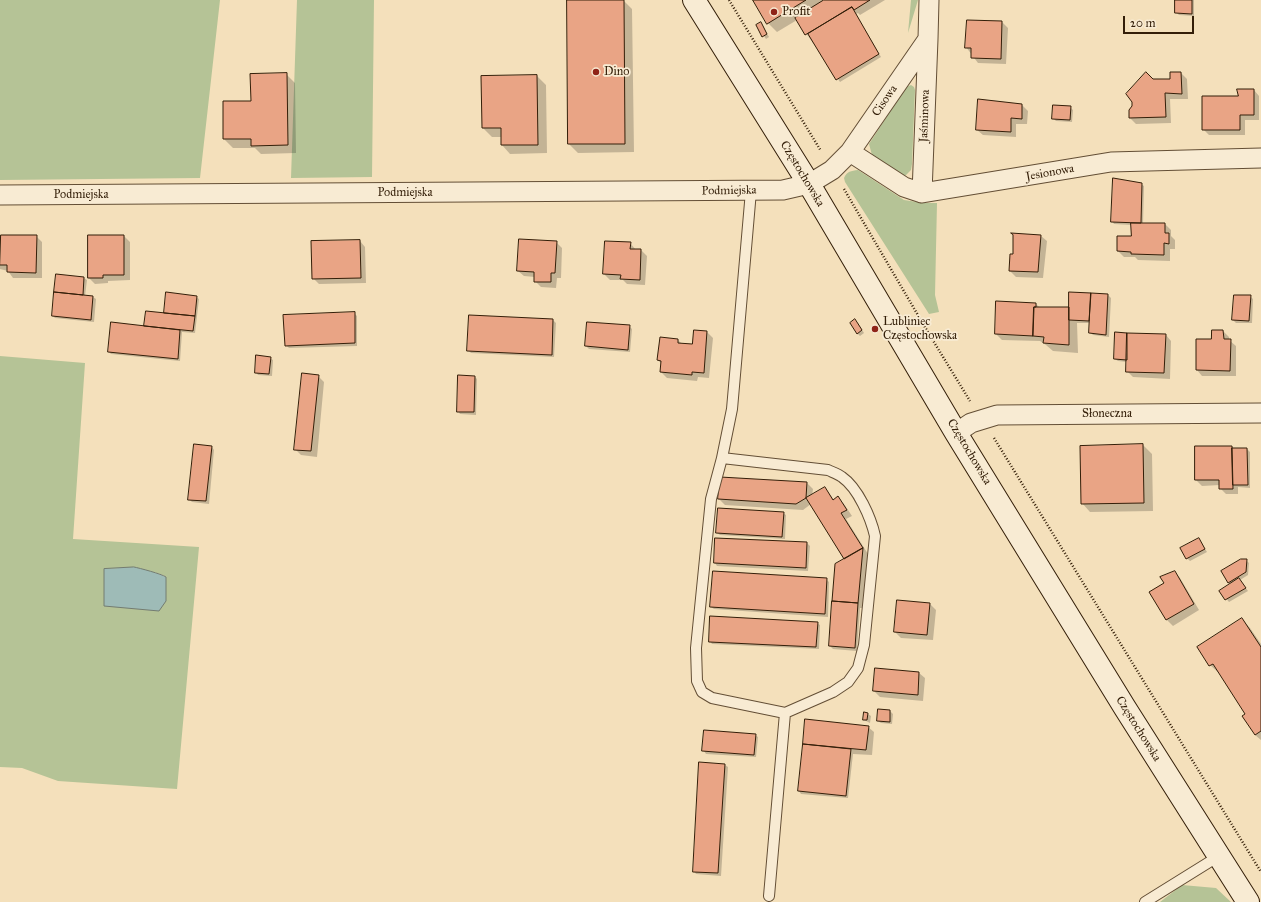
<!DOCTYPE html>
<meta charset="utf-8">
<style>
body{margin:0}
#map{position:relative;width:1261px;height:902px;overflow:hidden;background:#f4e0bb;font-family:"IM FELL Great Primer",serif}
canvas{display:block}
.scale{position:absolute;left:1123px;top:16px;width:71px;height:18px;box-sizing:border-box;border:2px solid #331e08;border-top:0;padding-left:5px;font-size:12px;line-height:14px;white-space:nowrap;color:#331e08;-webkit-text-stroke:3px #f8ebd3;paint-order:stroke}
</style>
<div id="map">
<canvas width="1261" height="902"></canvas>
<div class="scale">20 m</div>
</div>
<script>
const g = document.querySelector('canvas').getContext('2d');
g.lineJoin = 'round';
function paint(path, color) { g.fillStyle = color; g.fill(path, 'evenodd'); }
function strokePath(path, color, width, dash) { g.strokeStyle = color; g.lineWidth = width; g.lineCap = dash ? 'butt' : 'round'; g.setLineDash(dash || []); g.stroke(path); }
function drawText(font, color, halo, rows, align = 'center') {
  g.font = font + ' "IM FELL Great Primer",serif'; g.lineWidth = 3.5; g.setLineDash([]); g.textBaseline = 'middle'; g.strokeStyle = halo; g.fillStyle = color; for (const [text, x, y, turn = 0] of rows) {
    g.save(); g.translate(x, y); g.rotate((+turn || 0) * Math.PI / 180); g.textAlign = isNaN(turn) ? turn : align; if (halo) g.strokeText(text, 0, 0); g.fillText(text, 0, 0); g.restore();
  }
}
paint(new Path2D(`
 M 0,0 L 220,0 L 200,178 L 0,180 Z
 M 297,0 L 374,0 L 372,177 L 291,178 Z
 M 911,0 L 918,0 L 908,33 Z
 M 911,85 L 914,87 L 915,90 L 912,164 L 911,170 L 905,176 L 872,155 L 869,144 L 906,87 Z
 M 858,170 L 904,200 L 924,203 L 937,203 L 935,295 L 939,312 L 929,314 L 845,182 L 844,178 C 847,171 851,171 858,170 Z
 M 0,356 L 85,363 L 73,539 L 199,547 L 177,789 L 58,781 L 22,768 L 0,767 ZM 138,568 C 147,573 158,571 166,577 L 166,601 L 104,606 L 104,569 Z
 M 1182,885 L 1216,888 L 1231,902 L 1160,902 Z`), '#b5c396');
const water = new Path2D(`
 M 134,567 C 139,568 162,574 166,577 L 166,601 L 159,611 L 104,606 L 104,569 Z`);
paint(water, '#9ebbb7');
strokePath(water, '#737c71', 1);
paint(new Path2D(`
 M 623,0 L 632,9 L 634,152 L 578,153 L 569,144 L 568,1 Z
 M 754,0 L 885,0 L 860,15 L 858,13 L 856,14 L 881,57 L 840,82 L 797,20 L 777,32 L 768,23 Z
 M 1176,0 L 1194,0 L 1194,16 L 1179,15 L 1176,12 Z
 M 1002,22 L 1008,28 L 1006,64 L 978,63 L 966,47 Z
 M 757,26 L 763,26 L 769,37 L 766,39 Z
 M 1181,73 L 1187,79 L 1188,99 L 1170,99 L 1171,123 L 1136,124 L 1130,118 L 1133,106 L 1153,80 L 1171,80 Z
 M 286,74 L 295,83 L 296,153 L 261,154 L 255,148 L 233,148 L 224,139 L 224,102 L 252,102 Z
 M 537,76 L 546,85 L 547,153 L 510,154 L 502,145 L 502,137 L 492,137 L 483,128 Z
 M 1254,90 L 1259,96 L 1259,120 L 1245,120 L 1245,135 L 1209,135 L 1203,129 L 1239,97 Z
 M 1022,105 L 1028,111 L 1027,124 L 1016,124 L 1016,137 L 983,135 L 977,130 Z
 M 1070,107 L 1073,110 L 1072,122 L 1056,121 L 1053,118 Z
 M 1141,184 L 1144,186 L 1143,224 L 1165,224 L 1171,230 L 1171,236 L 1175,240 L 1175,249 L 1170,249 L 1170,261 L 1138,260 L 1135,257 L 1124,257 L 1118,251 L 1132,237 L 1132,225 L 1114,224 L 1112,221 Z
 M 36,236 L 42,242 L 42,278 L 13,278 L 8,271 L 0,269 L 0,239 Z
 M 124,236 L 130,242 L 130,280 L 108,281 L 108,283 L 95,284 L 89,278 Z
 M 1041,236 L 1047,241 L 1043,278 L 1016,277 L 1010,271 L 1014,255 Z
 M 360,241 L 365,247 L 366,283 L 319,284 L 313,278 Z
 M 556,242 L 562,248 L 561,278 L 557,278 L 556,288 L 541,287 L 535,281 L 535,277 L 524,276 L 518,271 Z
 M 630,243 L 636,250 L 641,250 L 647,256 L 645,285 L 627,284 L 623,280 L 610,280 L 604,274 Z
 M 84,278 L 87,280 L 85,296 L 93,297 L 96,299 L 94,322 L 55,318 L 53,316 Z
 M 1070,293 L 1108,295 L 1111,298 L 1109,337 L 1093,335 L 1090,332 L 1090,323 L 1077,323 L 1078,353 L 1053,351 L 1046,345 L 1040,341 L 1002,340 L 996,334 L 1036,304 L 1040,308 L 1070,308 Z
 M 1250,296 L 1253,299 L 1252,323 L 1236,323 L 1233,320 Z
 M 196,297 L 199,299 L 195,333 L 182,332 L 180,361 L 111,354 L 109,352 L 146,326 Z
 M 354,313 L 357,316 L 357,346 L 289,348 L 286,345 Z
 M 553,320 L 556,323 L 554,357 L 471,353 L 468,350 Z
 M 858,323 L 864,333 L 860,336 L 857,333 Z
 M 629,326 L 632,329 L 630,352 L 589,349 L 586,346 Z
 M 694,331 L 707,332 L 713,338 L 709,378 L 698,377 L 697,381 L 667,378 L 661,372 L 662,364 L 658,360 L 677,339 L 682,344 L 693,345 Z
 M 1223,331 L 1229,337 L 1229,340 L 1236,346 L 1236,376 L 1202,376 L 1197,370 L 1212,340 Z
 M 1166,335 L 1171,341 L 1170,379 L 1133,377 L 1127,371 L 1127,362 L 1118,361 L 1115,359 Z
 M 270,358 L 273,360 L 272,376 L 258,375 L 256,372 Z
 M 318,376 L 324,382 L 317,457 L 301,455 L 295,449 Z
 M 475,377 L 477,379 L 476,415 L 460,414 L 458,411 Z
 M 1143,445 L 1152,454 L 1153,511 L 1090,512 L 1082,503 Z
 M 212,447 L 214,450 L 209,504 L 192,502 L 189,499 Z
 M 1232,447 L 1234,449 L 1247,449 L 1250,452 L 1250,488 L 1238,487 L 1238,494 L 1226,494 L 1220,488 L 1220,485 L 1202,486 L 1196,480 Z
 M 721,478 L 807,483 L 813,489 L 812,496 L 825,488 L 834,500 L 838,498 L 844,504 L 852,516 L 846,519 L 868,554 L 864,608 L 860,608 L 857,651 L 833,649 L 830,646 L 846,559 L 811,504 L 803,510 L 725,505 L 719,499 Z
 M 783,513 L 786,515 L 785,539 L 720,535 L 717,533 Z
 M 1199,539 L 1207,552 L 1190,561 L 1187,558 Z
 M 807,543 L 810,546 L 808,571 L 717,566 L 715,563 Z
 M 1246,560 L 1249,563 L 1248,575 L 1240,580 L 1248,591 L 1229,602 L 1220,591 L 1231,585 L 1222,571 Z
 M 1174,572 L 1180,578 L 1199,610 L 1173,626 L 1167,620 L 1150,592 L 1165,584 Z
 M 826,579 L 829,582 L 828,617 L 714,609 L 711,607 Z
 M 930,604 L 936,610 L 933,640 L 901,638 L 895,632 Z
 M 1242,619 L 1250,628 L 1261,644 L 1261,740 L 1255,735 L 1247,714 L 1220,674 L 1210,665 Z
 M 817,623 L 820,625 L 819,649 L 712,644 L 710,641 Z
 M 876,669 L 919,673 L 925,678 L 923,701 L 880,697 L 874,691 Z
 M 890,711 L 893,714 L 892,724 L 881,723 L 878,721 Z
 M 868,714 L 871,716 L 870,723 L 864,720 Z
 M 868,727 L 874,732 L 872,755 L 853,754 L 848,798 L 801,794 L 799,791 L 804,744 Z
 M 755,735 L 758,737 L 756,757 L 706,754 L 704,751 Z
 M 725,765 L 728,767 L 721,876 L 696,874 L 694,871 Z`), '#0003');
const building = new Path2D(`
 M 567,0 L 624,0 L 625,144 L 568,144 Z
 M 753,0 L 806,0 L 767,24 Z
 M 824,0 L 870,0 L 854,10 L 852,7 L 805,35 L 795,18 Z
 M 1175,0 L 1192,0 L 1192,14 L 1175,13 Z
 M 852,7 L 879,54 L 836,80 L 808,34 Z
 M 967,20 L 1002,21 L 1001,59 L 971,58 L 971,48 L 965,48 Z
 M 761,22 L 767,34 L 762,37 L 756,25 Z
 M 1146,72 L 1153,79 L 1170,79 L 1170,72 L 1181,72 L 1182,94 L 1165,93 L 1166,117 L 1129,118 L 1129,110 L 1132,106 L 1132,102 L 1126,94 Z
 M 287,73 L 288,145 L 251,146 L 251,139 L 223,139 L 223,101 L 251,101 L 250,74 Z
 M 537,75 L 538,145 L 501,145 L 501,128 L 482,128 L 481,76 Z
 M 1237,89 L 1254,89 L 1254,115 L 1240,115 L 1240,130 L 1202,130 L 1202,96 L 1238,96 Z
 M 978,99 L 1022,104 L 1022,119 L 1011,118 L 1011,132 L 976,130 Z
 M 1053,105 L 1071,106 L 1070,120 L 1052,119 Z
 M 1113,178 L 1142,183 L 1141,223 L 1111,222 Z
 M 1131,223 L 1165,223 L 1165,233 L 1169,233 L 1169,244 L 1164,243 L 1164,255 L 1131,254 L 1131,252 L 1117,251 L 1117,236 L 1131,236 Z
 M 1011,233 L 1041,235 L 1038,272 L 1009,271 L 1010,254 L 1013,254 L 1013,235 Z
 M 1,235 L 37,235 L 36,273 L 7,272 L 7,265 L 0,265 Z
 M 88,235 L 124,235 L 124,275 L 103,275 L 103,278 L 88,278 Z
 M 519,239 L 557,241 L 555,273 L 551,273 L 551,282 L 534,282 L 534,272 L 517,271 Z
 M 360,240 L 361,278 L 312,279 L 311,241 Z
 M 605,241 L 631,242 L 630,249 L 641,249 L 640,280 L 620,279 L 621,275 L 603,274 Z
 M 56,274 L 84,277 L 83,295 L 54,292 Z
 M 54,292 L 93,296 L 91,320 L 52,316 Z
 M 166,292 L 197,296 L 195,316 L 164,313 Z
 M 1069,292 L 1091,293 L 1089,321 L 1069,320 Z
 M 1091,293 L 1108,294 L 1106,335 L 1089,333 Z
 M 1234,295 L 1251,295 L 1249,321 L 1232,320 Z
 M 996,301 L 1036,303 L 1036,307 L 1034,307 L 1033,336 L 995,334 Z
 M 1034,307 L 1069,307 L 1069,345 L 1043,343 L 1044,337 L 1033,336 Z
 M 146,311 L 195,316 L 193,331 L 144,326 Z
 M 355,312 L 355,343 L 285,346 L 283,315 Z
 M 469,315 L 553,319 L 552,355 L 467,351 Z
 M 855,319 L 862,330 L 857,334 L 850,323 Z
 M 111,322 L 180,330 L 178,359 L 108,352 Z
 M 587,322 L 630,325 L 628,350 L 585,346 Z
 M 694,330 L 707,331 L 704,373 L 692,372 L 692,375 L 660,372 L 661,361 L 657,360 L 660,337 L 678,339 L 678,343 L 692,344 Z
 M 1212,330 L 1223,330 L 1224,339 L 1231,339 L 1230,371 L 1196,370 L 1196,339 L 1211,339 Z
 M 1115,332 L 1127,333 L 1127,360 L 1114,359 Z
 M 1127,333 L 1166,334 L 1164,373 L 1126,372 Z
 M 256,355 L 271,357 L 269,374 L 255,373 Z
 M 302,373 L 319,375 L 311,451 L 294,450 Z
 M 458,375 L 475,376 L 474,412 L 457,412 Z
 M 194,444 L 212,446 L 206,501 L 188,500 Z
 M 1143,444 L 1144,503 L 1081,504 L 1080,446 Z
 M 1195,446 L 1232,446 L 1233,489 L 1219,489 L 1219,480 L 1195,480 Z
 M 1232,448 L 1247,448 L 1248,485 L 1233,485 Z
 M 720,477 L 807,482 L 806,498 L 796,504 L 718,499 Z
 M 825,487 L 833,500 L 838,496 L 847,510 L 841,513 L 863,548 L 844,559 L 806,498 Z
 M 718,508 L 784,512 L 782,537 L 716,533 Z
 M 715,538 L 807,542 L 806,568 L 714,563 Z
 M 1199,538 L 1205,549 L 1186,559 L 1180,548 Z
 M 863,548 L 858,603 L 832,601 L 835,564 Z
 M 1241,559 L 1247,559 L 1246,572 L 1228,583 L 1221,571 Z
 M 713,571 L 827,578 L 825,614 L 710,607 Z
 M 1175,571 L 1194,604 L 1166,620 L 1149,592 L 1164,583 L 1160,577 Z
 M 1239,578 L 1246,588 L 1225,600 L 1219,591 Z
 M 897,600 L 930,603 L 927,635 L 894,632 Z
 M 832,601 L 858,603 L 855,648 L 829,646 Z
 M 710,616 L 818,622 L 816,647 L 709,642 Z
 M 1242,618 L 1261,647 L 1261,731 L 1255,735 L 1242,716 L 1245,714 L 1213,664 L 1209,666 L 1197,647 Z
 M 875,668 L 919,672 L 918,695 L 873,691 Z
 M 878,709 L 890,710 L 890,722 L 877,721 Z
 M 864,712 L 868,713 L 867,720 L 863,720 Z
 M 805,719 L 869,726 L 866,750 L 803,744 Z
 M 704,730 L 756,734 L 754,755 L 702,751 Z
 M 803,744 L 851,749 L 846,796 L 798,791 Z
 M 699,762 L 725,764 L 718,873 L 693,872 Z`);
paint(building, '#e9a485');
strokePath(building, '#331e08', 1);
const lane = new Path2D(`
 M 722,458 L 711,499 L 696,648 L 697,681 L 702,692 L 712,698 L 785,713 L 833,692 L 848,682 L 858,668 L 864,645 L 875,536 C 871,518 858,488 842,477 C 838,474 832,472 828,470 L 722,458 L 732,409 L 751,191
 M 769,896 L 785,713
 M 1145,902 L 1219,856`);
const street = new Path2D(`
 M 850,152 L 904,187 L 922,193 L 1111,162 L 1261,158
 M 922,193 L 928,39
 M 0,195 L 783,190 L 809,184 L 832,170 L 850,152 L 928,39 L 929,0
 M 956,433 L 971,423 L 997,415 L 1261,413`);
const secondary = new Path2D(`
 M 694,0 L 809,184 L 956,433 L 1125,708 L 1248,902`);
strokePath(lane, '#634e35', 12);
strokePath(street, '#634e35', 21);
strokePath(secondary, '#331e08', 24);
strokePath(new Path2D(`
 M 729,0 L 821,151
 M 844,189 L 929,334 L 970,401
 M 994,438 L 1261,872`), '#331e08', 2.5, [1, 2]);
strokePath(lane, '#f8ebd3', 10);
strokePath(street, '#f8ebd3', 19);
strokePath(secondary, '#f8ebd3', 22);
for (const [x, y, r, color] of [
 [774,12,4,"#8f2418"],
 [596,72,4,"#8f2418"],
 [875,329,4,"#8f2418"]
]) { const dot = new Path2D(); dot.arc(x, y, r, 0, 2 * Math.PI); g.fillStyle = color; g.fill(dot); strokePath(dot, '#f8ebd3', 1.5); }
drawText('12px', '#331e08', '#f8ebd3', [
 ["Profit",782,12],
 ["Dino",604,72],
 ["Lubliniec",883,322],
 ["Częstochowska",883,336]
], 'left');
drawText('12px', '#331e08', '#f8ebd3', [
 ["Cisowa",885,101,-56],
 ["Jaśminowa",925,116,-88],
 ["Jesionowa",1050,173,-10],
 ["Częstochowska",802,174,59],
 ["Podmiejska",729,191,-1],
 ["Podmiejska",405,193],
 ["Podmiejska",81,195],
 ["Słoneczna",1107,414],
 ["Częstochowska",969,452,59],
 ["Częstochowska",1138,729,58]
]);
</script>
